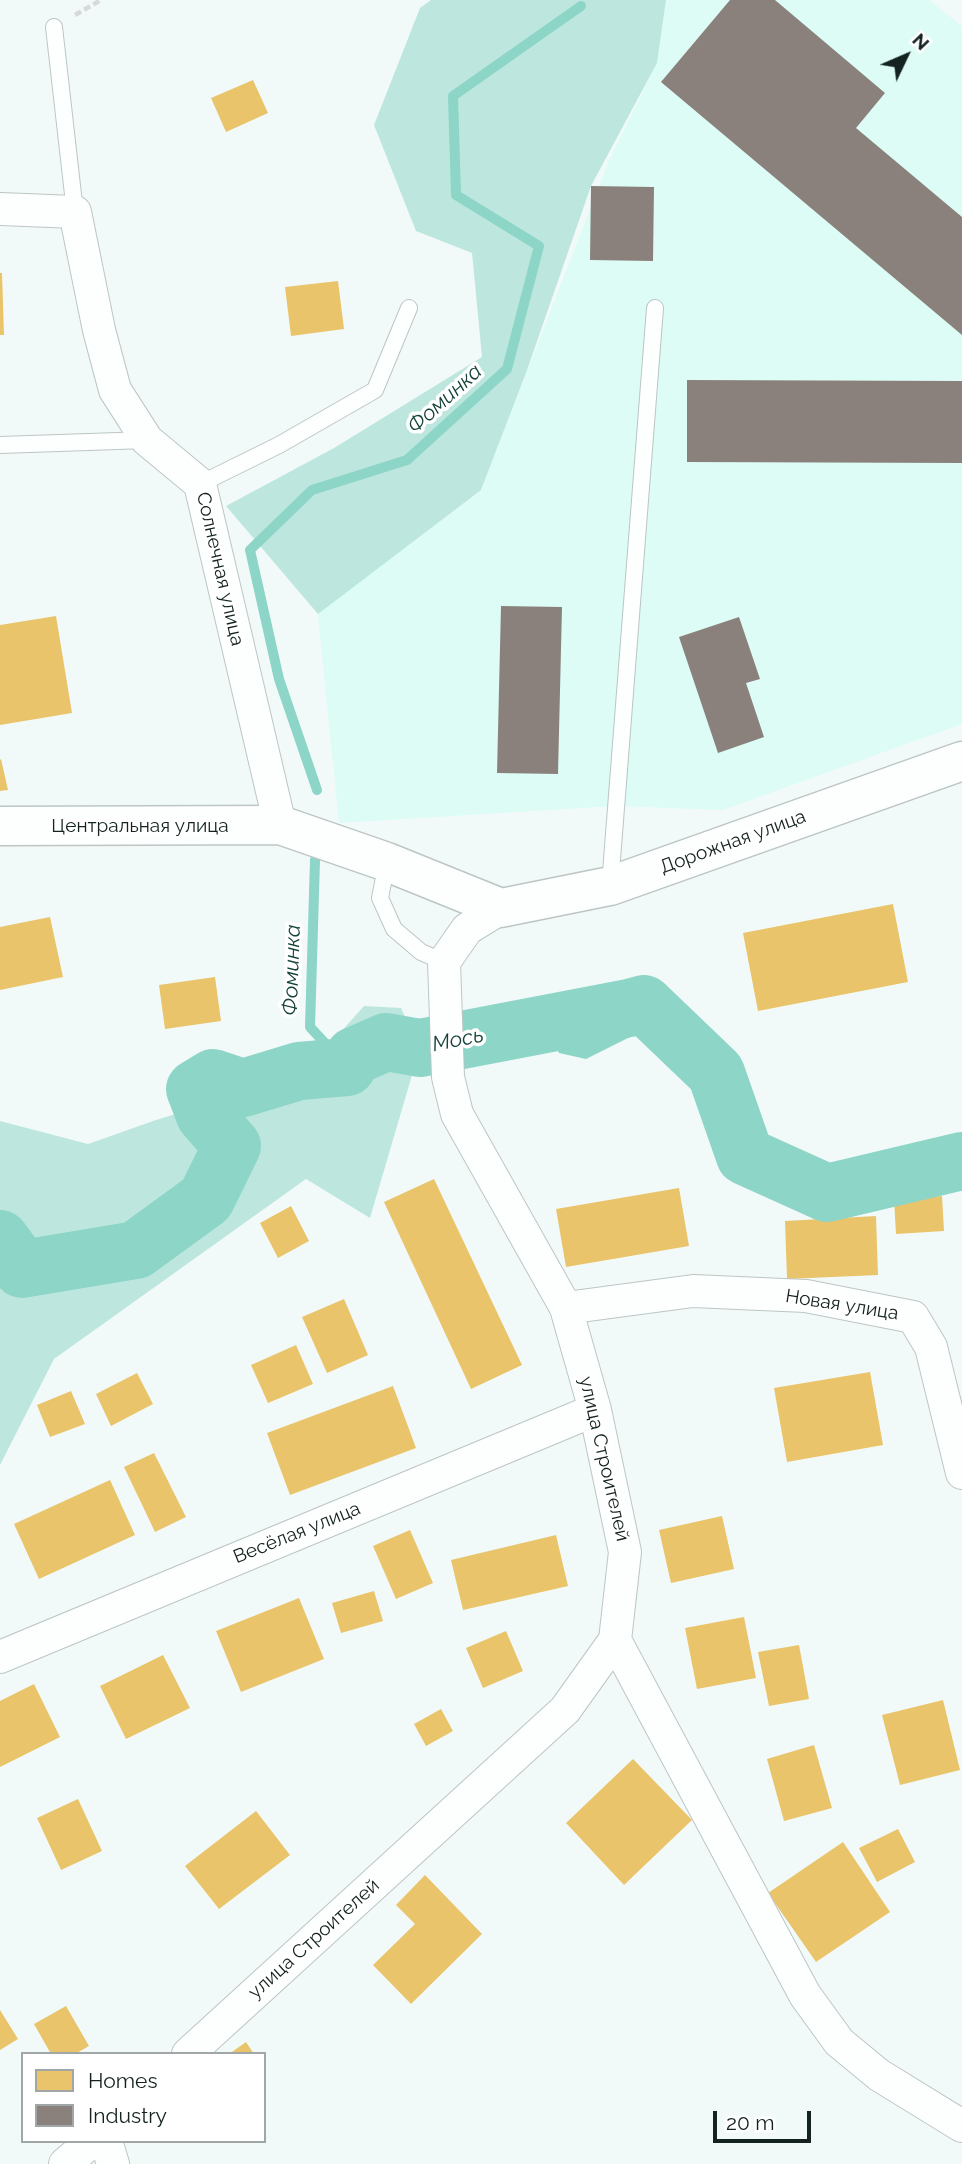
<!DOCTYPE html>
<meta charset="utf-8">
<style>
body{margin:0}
#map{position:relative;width:962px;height:2164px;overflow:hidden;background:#f2faf9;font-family:Raleway,sans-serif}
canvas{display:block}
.legend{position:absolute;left:21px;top:2052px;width:245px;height:91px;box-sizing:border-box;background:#fff;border:2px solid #a1a7a6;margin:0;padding:9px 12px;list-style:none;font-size:21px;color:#142320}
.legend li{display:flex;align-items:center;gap:14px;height:35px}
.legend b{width:35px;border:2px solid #a1a7a6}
.north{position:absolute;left:871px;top:21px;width:70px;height:70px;-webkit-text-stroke:5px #fff;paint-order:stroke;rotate:46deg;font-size:19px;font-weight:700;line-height:28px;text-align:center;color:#142320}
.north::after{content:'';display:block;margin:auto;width:24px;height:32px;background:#142320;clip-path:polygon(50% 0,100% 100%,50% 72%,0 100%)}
.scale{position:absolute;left:713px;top:2111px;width:98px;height:32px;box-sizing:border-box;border:4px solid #142320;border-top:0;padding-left:9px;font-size:21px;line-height:24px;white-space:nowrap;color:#142320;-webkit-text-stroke:5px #fff;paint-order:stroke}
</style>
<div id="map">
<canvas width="962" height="2164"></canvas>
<ul class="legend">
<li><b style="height:19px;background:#e9c46a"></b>Homes</li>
<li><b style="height:19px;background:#8a817c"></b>Industry</li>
</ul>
<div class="north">N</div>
<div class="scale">20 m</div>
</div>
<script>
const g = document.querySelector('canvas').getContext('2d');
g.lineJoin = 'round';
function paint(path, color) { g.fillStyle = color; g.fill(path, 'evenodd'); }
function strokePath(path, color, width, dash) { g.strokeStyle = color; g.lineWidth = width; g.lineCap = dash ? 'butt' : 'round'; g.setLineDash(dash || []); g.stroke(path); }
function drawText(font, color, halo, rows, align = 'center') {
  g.font = font + ' Raleway,sans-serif'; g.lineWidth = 7; g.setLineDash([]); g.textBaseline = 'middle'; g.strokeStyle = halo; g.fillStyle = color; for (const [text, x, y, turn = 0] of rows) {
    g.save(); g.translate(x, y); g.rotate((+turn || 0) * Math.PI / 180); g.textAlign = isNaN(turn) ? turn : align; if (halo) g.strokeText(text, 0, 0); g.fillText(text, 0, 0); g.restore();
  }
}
paint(new Path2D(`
 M 666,0 L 929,0 L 962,26 L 962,724 L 723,810 L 616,806 L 339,823 L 313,565 L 481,490 L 609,160 L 657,63 Z`), '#ddfcf5');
paint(new Path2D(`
 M 431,0 L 666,0 L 657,63 L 591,186 L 526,373 L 481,490 L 318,614 L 226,506 L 334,448 L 482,357 L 472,253 L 416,231 L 374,125 L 420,8 Z
 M 364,1006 L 401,1008 L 420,1048 L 370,1218 L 306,1179 L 54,1359 L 0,1465 L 0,1121 L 88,1144 L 156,1120 L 302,1075 Z`), '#bde7de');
paint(new Path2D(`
 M 605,990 L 637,994 L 629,1008 L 645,1020 L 646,1029 L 586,1059 L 559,1053 L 552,1041 L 562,1034 L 565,1006 Z`), '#8cd5c7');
paint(new Path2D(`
 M 253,80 L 268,113 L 226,132 L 211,98 Z
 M 0,273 L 2,273 L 4,335 L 0,335 Z
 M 338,281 L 344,329 L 291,336 L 285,287 Z
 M 56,616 L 72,713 L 0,725 L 0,625 Z
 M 1,759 L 8,790 L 0,791 L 0,760 Z
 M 893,904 L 908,982 L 758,1011 L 743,933 Z
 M 50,917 L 63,977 L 0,990 L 0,927 Z
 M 215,977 L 221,1021 L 165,1029 L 159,985 Z
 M 434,1179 L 522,1365 L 471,1389 L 384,1202 Z
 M 679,1188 L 689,1246 L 566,1267 L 556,1209 Z
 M 942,1196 L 944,1231 L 896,1234 L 894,1199 Z
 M 291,1206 L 309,1241 L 278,1258 L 260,1223 Z
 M 876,1216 L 878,1275 L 787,1279 L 785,1221 Z
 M 344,1299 L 368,1355 L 327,1373 L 302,1317 Z
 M 296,1345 L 313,1384 L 268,1403 L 251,1365 Z
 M 870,1372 L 883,1445 L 787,1462 L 774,1388 Z
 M 137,1373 L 153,1404 L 111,1426 L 96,1394 Z
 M 393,1386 L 416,1448 L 290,1495 L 267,1433 Z
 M 71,1391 L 85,1424 L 50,1437 L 37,1405 Z
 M 154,1453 L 186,1517 L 155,1532 L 124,1467 Z
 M 110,1480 L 135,1535 L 39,1579 L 14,1524 Z
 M 722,1516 L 734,1569 L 671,1583 L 659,1530 Z
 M 410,1530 L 433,1583 L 396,1599 L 373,1546 Z
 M 556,1535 L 568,1586 L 463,1610 L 451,1560 Z
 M 374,1591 L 383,1621 L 341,1633 L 332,1603 Z
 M 299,1598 L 324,1659 L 241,1692 L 216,1631 Z
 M 744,1617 L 756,1678 L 697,1689 L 685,1628 Z
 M 506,1631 L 523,1671 L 483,1688 L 466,1648 Z
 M 799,1645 L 809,1699 L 769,1706 L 758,1652 Z
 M 163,1655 L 190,1708 L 126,1739 L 100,1686 Z
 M 34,1684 L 60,1737 L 0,1767 L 0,1701 Z
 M 943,1700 L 960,1770 L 900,1785 L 882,1715 Z
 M 441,1709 L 453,1731 L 426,1746 L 414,1724 Z
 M 814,1745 L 832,1808 L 784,1821 L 767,1759 Z
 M 633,1759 L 692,1820 L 624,1885 L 566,1823 Z
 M 78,1799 L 102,1851 L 61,1870 L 37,1818 Z
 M 256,1811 L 290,1855 L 219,1909 L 185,1866 Z
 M 898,1829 L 915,1862 L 877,1882 L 859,1848 Z
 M 843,1842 L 890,1912 L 816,1962 L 768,1893 Z
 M 425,1875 L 482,1934 L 411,2004 L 373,1965 L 415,1924 L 396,1905 Z
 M 66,2006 L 89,2046 L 75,2054 L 51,2054 L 34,2024 Z
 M 0,2010 L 18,2039 L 0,2050 Z
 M 246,2042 L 254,2054 L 229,2054 Z`), '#e9c46a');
paint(new Path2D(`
 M 730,0 L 775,0 L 885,93 L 856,128 L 962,217 L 962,335 L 661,82 Z
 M 591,186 L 654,187 L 653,261 L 590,260 Z
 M 687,380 L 962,381 L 962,463 L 687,462 Z
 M 501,606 L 562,607 L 558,774 L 497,773 Z
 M 739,617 L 760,679 L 746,683 L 764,737 L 718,753 L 679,637 Z`), '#8a817c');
strokePath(new Path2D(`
 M 317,790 L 279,679 L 250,550 L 312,490 L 407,460 L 507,369 L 539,246 L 456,195 L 453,96 L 581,6
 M 315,860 L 310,1027 L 347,1067`), '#8cd5c7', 10);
strokePath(new Path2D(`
 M 0,1239 L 22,1269 L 136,1250 L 206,1199 L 232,1146 L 205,1115 L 195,1089 L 213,1078 L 243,1088 L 299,1071 L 347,1067 L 354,1056 L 386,1042 L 420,1048 L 629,1008 L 644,1004 L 716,1073 L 745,1156 L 827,1193 L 962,1161`), '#8cd5c7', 58);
const service = new Path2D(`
 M 54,27 L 75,212
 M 0,445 L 147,440
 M 200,484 L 279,445 L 375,390 L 409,308
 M 387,862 L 380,898 L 394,929 L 421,952 L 444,962
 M 610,885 L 655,308`);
const minor = new Path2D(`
 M 0,209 L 75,212 L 99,330 L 115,390 L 147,440 L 200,484 L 280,825
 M 566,1308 L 693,1291 L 806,1296 L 913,1317 L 931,1347 L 962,1473
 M 615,1640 L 805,1995 L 839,2042 L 879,2075 L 962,2126
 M 0,1657 L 595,1410
 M 188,2054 L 565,1710 L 615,1640 L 625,1552 L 595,1410 L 566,1308 L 457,1114 L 448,1077 L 444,962 L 467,929 L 501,908
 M 106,2141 L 113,2164
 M 65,2164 L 92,2141`);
const tertiary = new Path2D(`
 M 0,826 L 280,825 L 387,862 L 501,908 L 610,886 L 962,761`);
strokePath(service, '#bcc6c5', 18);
strokePath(minor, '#bcc6c5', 34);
strokePath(tertiary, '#bcc6c5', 41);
strokePath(new Path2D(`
 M 75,15 L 101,0`), '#d7dad9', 4.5, [7, 3.5]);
strokePath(service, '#fdfefe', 16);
strokePath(minor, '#fdfefe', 32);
strokePath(tertiary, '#fdfefe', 38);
drawText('19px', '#142320', '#fff', [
 ["Солнечная улица",220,569,77],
 ["Центральная улица",140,826],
 ["Дорожная улица",733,842,-20],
 ["Новая улица",842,1305,9],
 ["улица Строителей",604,1459,77],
 ["Весёлая улица",297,1533,-22],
 ["улица Строителей",314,1939,-42]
]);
drawText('italic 21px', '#15433a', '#fff', [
 ["Фоминка",445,399,-42],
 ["Фоминка",292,970,-88],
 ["Мось",458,1040,-11]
]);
</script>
